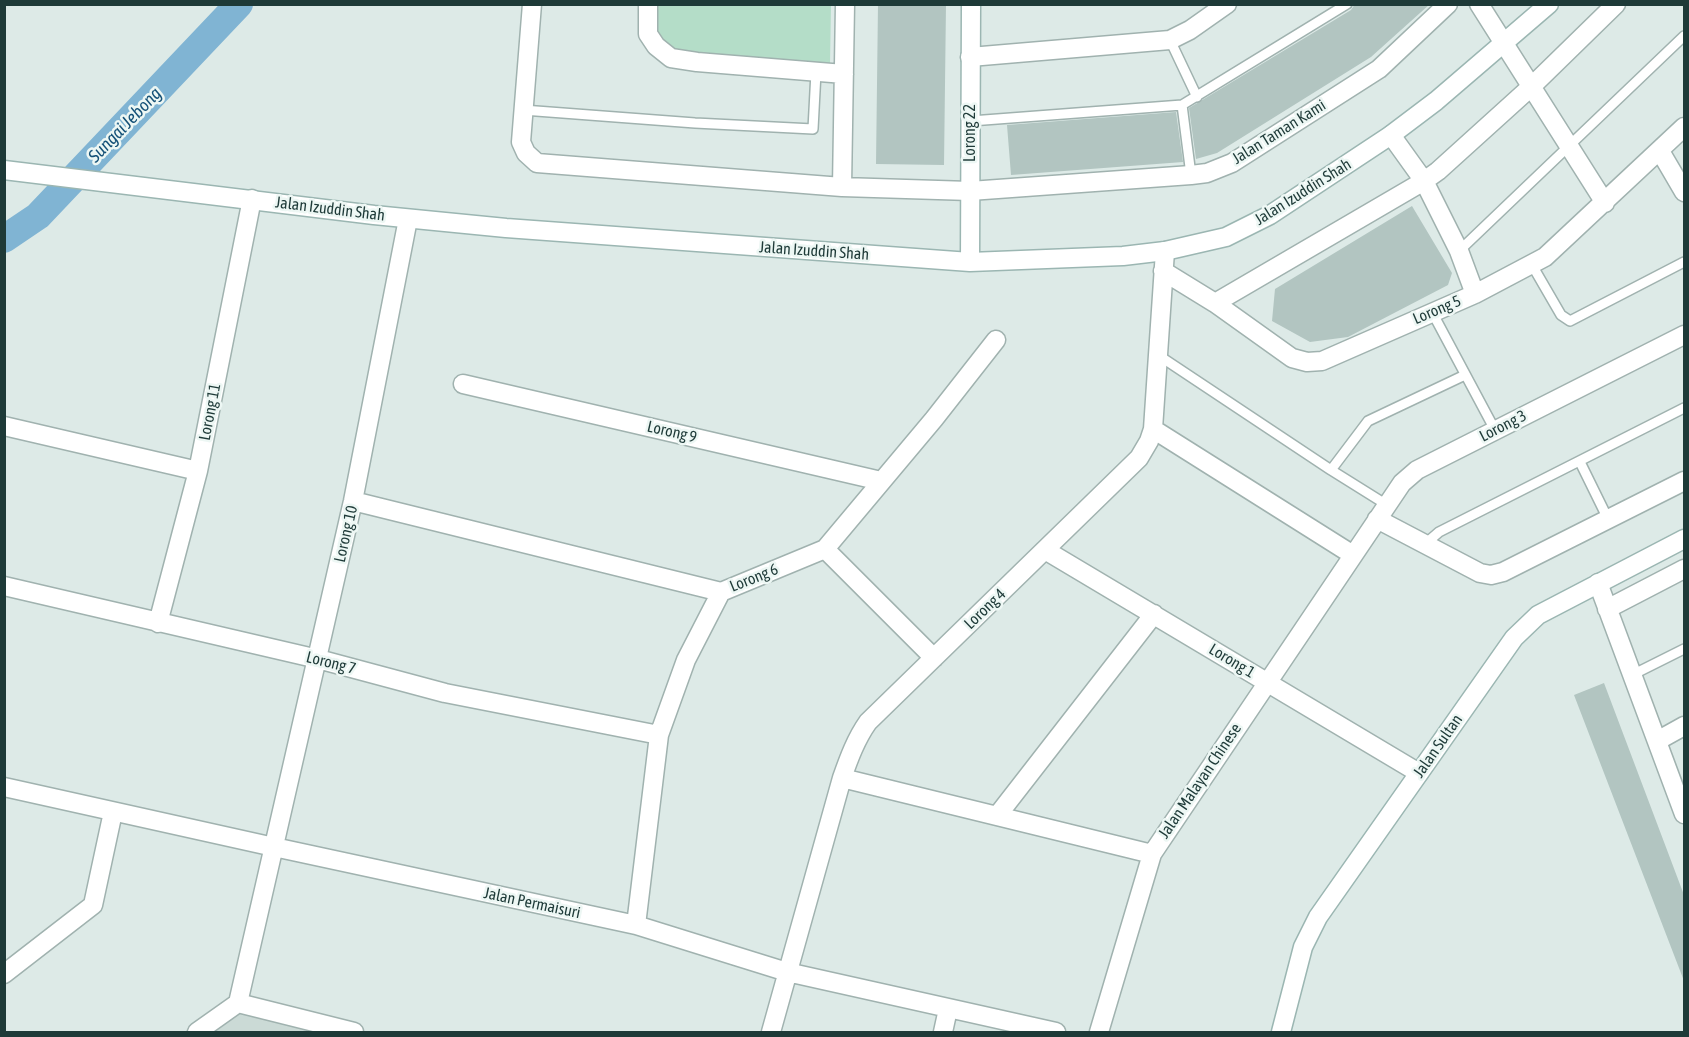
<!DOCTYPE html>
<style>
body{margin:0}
#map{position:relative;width:1689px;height:1037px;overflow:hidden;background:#ddeae7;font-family:"Asap Condensed",sans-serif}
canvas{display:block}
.frame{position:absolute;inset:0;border:6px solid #1e3a38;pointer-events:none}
</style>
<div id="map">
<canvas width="1689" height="1037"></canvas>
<div class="frame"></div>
</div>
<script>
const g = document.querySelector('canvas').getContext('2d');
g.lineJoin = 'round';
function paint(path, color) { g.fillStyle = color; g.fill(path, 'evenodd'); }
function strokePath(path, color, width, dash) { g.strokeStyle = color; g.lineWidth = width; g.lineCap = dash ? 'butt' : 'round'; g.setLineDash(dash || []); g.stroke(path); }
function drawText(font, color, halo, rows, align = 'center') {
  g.font = font + ' "Asap Condensed",sans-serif'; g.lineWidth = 5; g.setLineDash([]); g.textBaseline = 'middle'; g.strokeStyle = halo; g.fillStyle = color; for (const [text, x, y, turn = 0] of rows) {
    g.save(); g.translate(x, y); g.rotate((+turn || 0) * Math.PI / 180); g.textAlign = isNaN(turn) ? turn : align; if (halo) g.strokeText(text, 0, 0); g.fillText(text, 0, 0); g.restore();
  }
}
paint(new Path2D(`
 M 233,1008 L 331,1032 L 201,1032 Z`), '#cbdad6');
paint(new Path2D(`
 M 657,5 L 831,5 L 830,64 L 675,52 C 654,34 655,31 657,5 Z`), '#b4ddc8');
strokePath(new Path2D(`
 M 4,239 L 38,216 L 239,4`), '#80b4d3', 28);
paint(new Path2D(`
 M 878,4 L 946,4 L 944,165 L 876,164 Z
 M 1355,4 L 1430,4 L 1371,57 L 1217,153 L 1196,159 L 1189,108 L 1351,10 Z
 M 1176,112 L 1183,162 L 1011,175 L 1007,125 Z
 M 1412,206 L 1452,273 L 1448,285 L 1348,337 L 1310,342 L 1272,321 L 1275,289 Z
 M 1604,683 L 1684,895 L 1684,981 L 1574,695 Z`), '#b2c5c1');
const lane = new Path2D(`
 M 1170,40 L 1197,97
 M 1182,105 L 1191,175
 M 523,110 L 695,123 L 813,129 L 816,72
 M 971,121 L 1182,105 L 1347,4
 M 1459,251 L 1684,36
 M 1532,265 L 1561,315 L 1570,321 L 1684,262
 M 1432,312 L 1495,430
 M 1158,355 L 1331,470 L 1387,505
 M 1580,462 L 1608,519
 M 1331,470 L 1368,421 L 1465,375
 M 1424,545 L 1439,532 L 1684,408
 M 1632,675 L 1684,649`);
const street = new Path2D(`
 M 532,4 L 521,142 L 526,153 L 537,163 L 842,187 L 970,191 L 1191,175 L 1207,173 L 1232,163 L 1379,69 L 1448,4
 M 648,4 L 648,34 L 656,46 L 671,58 L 697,62 L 844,74
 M 1479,4 L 1605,203
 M 970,57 L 1170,40 L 1190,30 L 1227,4
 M 1391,135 L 1424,181 L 1459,251 L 1475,294
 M 1660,151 L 1684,192
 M 842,187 L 845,4
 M 1163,271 L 1215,303 L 1292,358 L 1307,362 L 1322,361 L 1475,294 L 1545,257 L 1684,127
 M 1215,303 L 1424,181 L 1438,171 L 1532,86 L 1616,4
 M 463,384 L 881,481
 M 4,426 L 198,471
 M 1153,429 L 1353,555
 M 353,501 L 721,592
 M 1377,519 L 1480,573 L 1491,575 L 1503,572 L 1684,481
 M 825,549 L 934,658
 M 1045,550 L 1419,773
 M 1598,583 L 1684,814
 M 4,586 L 318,659 L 445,693 L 659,735
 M 1607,609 L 1684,569
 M 158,623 L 198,471 L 252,199
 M 1657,741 L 1684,726
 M 842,778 L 1152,854
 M 4,787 L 274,847 L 636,925 L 787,972 L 1056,1032
 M 997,816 L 1154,614
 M 636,925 L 659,735 L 686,660 L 721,592 L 825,549 L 934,419 L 996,340
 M 4,974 L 93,905 L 113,812
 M 238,1003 L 354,1032
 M 197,1032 L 238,1003 L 353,501 L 408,219
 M 771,1032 L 842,778 C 849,758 856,739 868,722 L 1139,458 L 1149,441 L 1153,429 L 1165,251
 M 943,1032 L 948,1009
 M 1099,1032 L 1152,854 L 1402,483 L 1417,470 L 1684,335`);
const secondary = new Path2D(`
 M 4,170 L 374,215 L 506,228 L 970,262 L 1123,256 L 1165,251 L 1226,237 L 1270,215 L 1391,135 L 1436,101 L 1549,4
 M 970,262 L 971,4
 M 1281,1032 L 1303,947 L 1318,917 L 1514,638 L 1538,615 L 1684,539`);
strokePath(lane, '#a0b2af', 12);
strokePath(street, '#a0b2af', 21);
strokePath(secondary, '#9bb6b2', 21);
strokePath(lane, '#fff', 9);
strokePath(street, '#fff', 18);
strokePath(secondary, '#fff', 18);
drawText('16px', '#1e3a38', '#edf7f4', [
 ["Jalan Taman Kami",1279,132,-32],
 ["Lorong 22",970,133,-90],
 ["Jalan Izuddin Shah",1303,192,-32],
 ["Jalan Izuddin Shah",330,209,7],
 ["Jalan Izuddin Shah",814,251,4],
 ["Lorong 5",1437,310,-23],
 ["Lorong 11",210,412,-79],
 ["Lorong 3",1503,426,-27],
 ["Lorong 9",672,432,13],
 ["Lorong 10",346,534,-77],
 ["Lorong 6",754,578,-22],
 ["Lorong 4",985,609,-44],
 ["Lorong 1",1232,661,31],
 ["Lorong 7",331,663,14],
 ["Jalan Sultan",1438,746,-55],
 ["Jalan Malayan Chinese",1200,781,-56],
 ["Jalan Permaisuri",532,903,12]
]);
drawText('italic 18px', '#165278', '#edf7f4', [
 ["Sungai Jebong",125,125,-46]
]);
</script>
